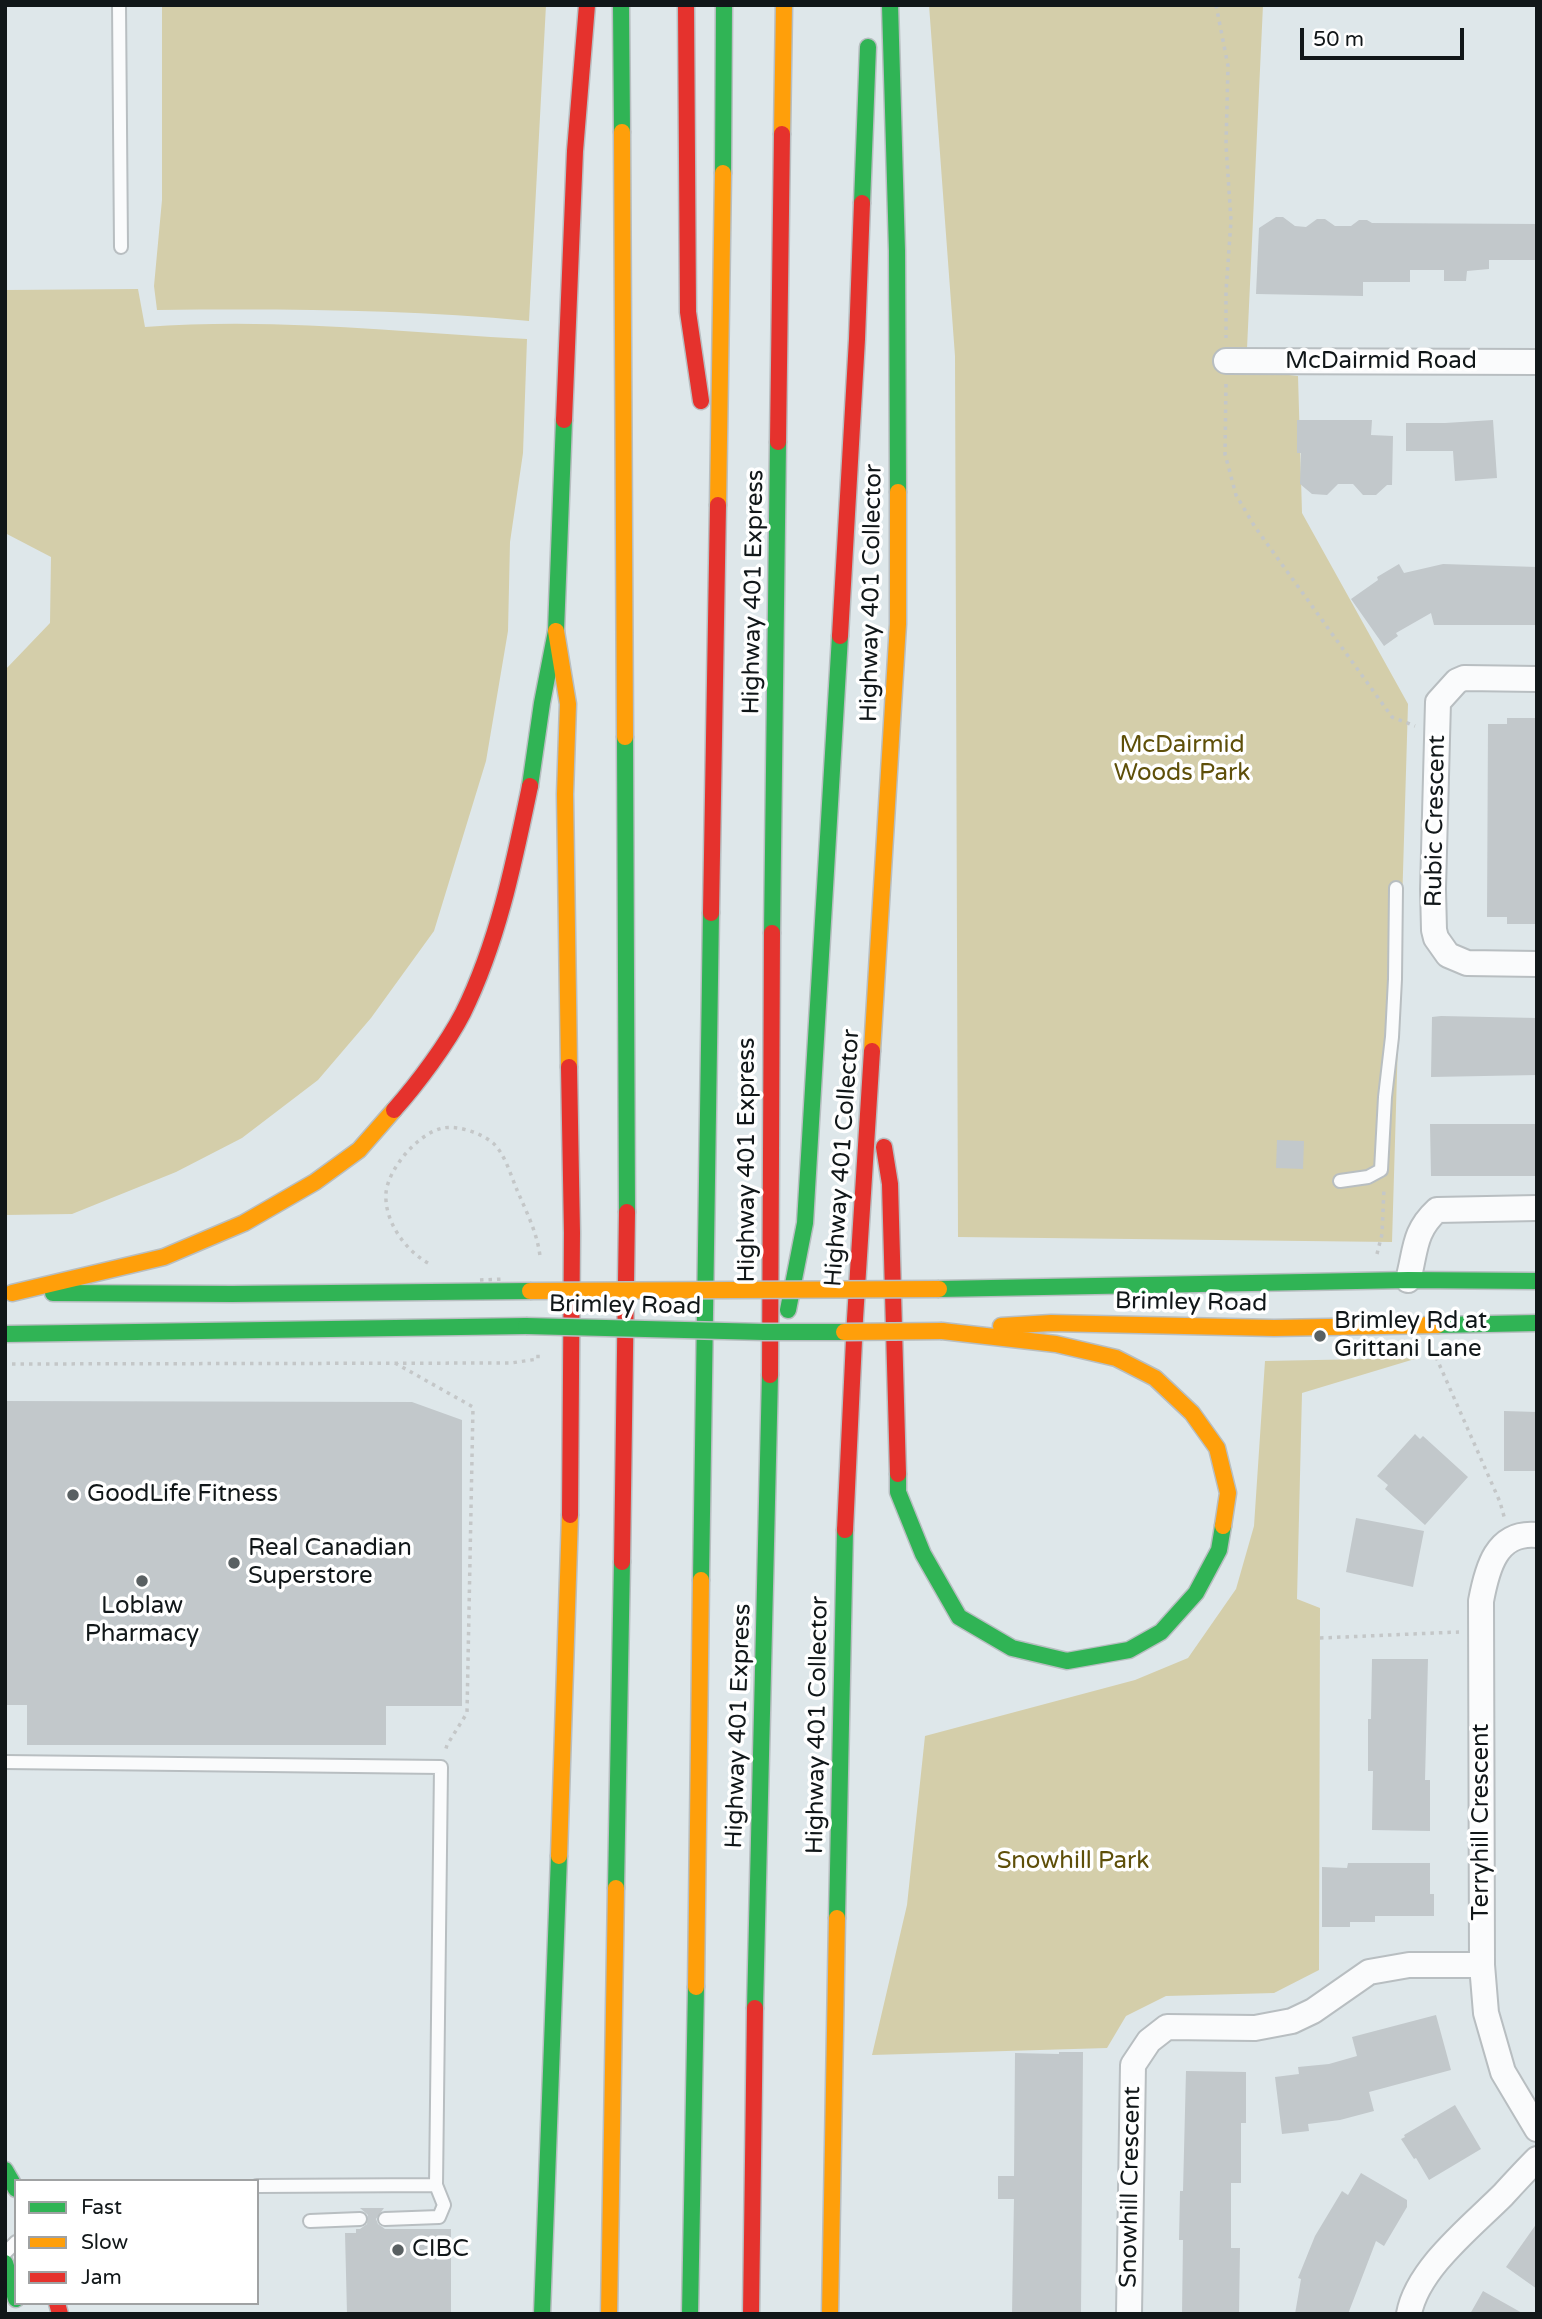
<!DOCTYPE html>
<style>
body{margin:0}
#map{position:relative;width:1542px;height:2319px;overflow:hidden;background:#dee7ea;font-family:"Varela Round",sans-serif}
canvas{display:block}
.frame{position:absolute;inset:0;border:7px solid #111719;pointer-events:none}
.legend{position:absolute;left:14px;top:2179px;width:245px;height:126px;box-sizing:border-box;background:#fff;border:2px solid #a0a2a3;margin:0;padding:9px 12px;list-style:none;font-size:21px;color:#111719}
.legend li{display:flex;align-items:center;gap:14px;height:35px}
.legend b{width:35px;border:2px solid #a0a2a3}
.scale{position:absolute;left:1300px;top:28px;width:164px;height:32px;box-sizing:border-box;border:4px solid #111719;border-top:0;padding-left:9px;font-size:21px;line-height:24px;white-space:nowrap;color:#111719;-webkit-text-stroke:5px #fff;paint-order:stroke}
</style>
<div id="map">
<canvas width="1542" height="2319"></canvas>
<div class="frame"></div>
<ul class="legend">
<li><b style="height:9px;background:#30b455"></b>Fast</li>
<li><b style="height:9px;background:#ff9f0a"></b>Slow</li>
<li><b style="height:9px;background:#e5322d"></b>Jam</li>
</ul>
<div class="scale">50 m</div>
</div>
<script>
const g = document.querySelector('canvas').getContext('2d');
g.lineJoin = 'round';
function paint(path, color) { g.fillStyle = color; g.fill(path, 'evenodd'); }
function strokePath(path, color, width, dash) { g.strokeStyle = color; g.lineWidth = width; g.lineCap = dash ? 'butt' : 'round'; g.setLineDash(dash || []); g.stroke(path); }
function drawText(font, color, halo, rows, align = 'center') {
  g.font = font + ' "Varela Round",sans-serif'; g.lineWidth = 7; g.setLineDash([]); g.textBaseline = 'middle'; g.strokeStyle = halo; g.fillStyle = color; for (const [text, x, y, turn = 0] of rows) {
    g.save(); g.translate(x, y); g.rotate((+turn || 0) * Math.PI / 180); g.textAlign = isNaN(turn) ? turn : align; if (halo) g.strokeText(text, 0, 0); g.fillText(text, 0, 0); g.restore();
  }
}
paint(new Path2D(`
 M 162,5 L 546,5 L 529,321 C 405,309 282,309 157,310 L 154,286 L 162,200 Z
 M 929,5 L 1263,5 L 1246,370 L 1298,376 L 1302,513 L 1408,704 L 1392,1242 L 958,1237 L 955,356 Z
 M 138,289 L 145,327 C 273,317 400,332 527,339 L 523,453 L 510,542 L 508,631 L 486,761 L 434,931 L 371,1018 L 318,1080 L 242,1138 L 176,1172 L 72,1214 L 5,1215 L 5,670 L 50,623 L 51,557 L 5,533 L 5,290 Z
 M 1418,1358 L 1302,1393 L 1297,1599 L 1320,1608 L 1319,1970 L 1274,1993 L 1166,1996 L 1126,2016 L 1107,2048 L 872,2055 L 907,1905 L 925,1736 L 1135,1680 L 1188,1658 L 1236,1589 L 1254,1526 L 1265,1361 Z`), '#d4ceaa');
paint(new Path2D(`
 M 1276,217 L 1283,217 L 1295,226 L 1306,227 L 1317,219 L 1325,219 L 1335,226 L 1351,226 L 1359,220 L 1367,220 L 1372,223 L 1537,224 L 1537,260 L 1489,260 L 1489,269 L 1467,271 L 1466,281 L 1444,281 L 1444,270 L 1410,270 L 1410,282 L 1363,282 L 1363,296 L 1256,294 L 1259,228 Z
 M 1297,420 L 1372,420 L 1371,435 L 1393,436 L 1392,485 L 1387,485 L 1376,495 L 1363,495 L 1353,484 L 1338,484 L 1327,495 L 1312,494 L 1300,484 L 1301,453 L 1297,453 Z
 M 1493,420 L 1497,478 L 1455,481 L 1453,451 L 1406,451 L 1406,423 L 1445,423 Z
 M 1399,564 L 1404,573 L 1443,564 L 1537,567 L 1537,625 L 1434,625 L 1431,613 L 1396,633 L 1398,636 L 1384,646 L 1351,599 L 1378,580 L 1377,577 Z
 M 1507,718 L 1537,718 L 1537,924 L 1507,924 L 1507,917 L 1487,917 L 1488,724 L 1507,724 Z
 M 1441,1016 L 1537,1018 L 1537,1075 L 1431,1077 L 1432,1017 Z
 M 1430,1124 L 1537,1124 L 1537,1176 L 1431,1176 Z
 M 1277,1140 L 1304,1141 L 1303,1169 L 1276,1168 Z
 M 5,1401 L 412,1402 L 462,1420 L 462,1706 L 386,1706 L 386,1745 L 27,1745 L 27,1705 L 5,1705 Z
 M 1504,1411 L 1537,1412 L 1537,1471 L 1504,1471 Z
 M 1415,1434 L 1420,1439 L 1423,1436 L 1468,1477 L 1425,1525 L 1385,1489 L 1388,1485 L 1377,1476 Z
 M 1356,1518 L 1424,1531 L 1413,1587 L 1346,1572 Z
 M 1372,1659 L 1428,1659 L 1425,1780 L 1430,1780 L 1430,1831 L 1372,1830 L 1373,1771 L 1368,1771 L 1368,1719 L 1371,1719 Z
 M 1348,1863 L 1430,1863 L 1430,1894 L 1434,1894 L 1434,1916 L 1375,1916 L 1375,1922 L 1350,1922 L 1350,1927 L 1322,1927 L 1322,1867 L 1347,1868 Z
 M 1436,2015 L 1451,2070 L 1369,2092 L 1374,2111 L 1340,2120 L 1308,2124 L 1309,2131 L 1282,2134 L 1275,2077 L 1299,2074 L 1298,2067 L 1329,2064 L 1357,2056 L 1352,2037 Z
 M 1059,2052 L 1083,2052 L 1081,2312 L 1074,2312 L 1074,2314 L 1012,2314 L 1014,2199 L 998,2199 L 998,2176 L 1014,2176 L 1015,2053 L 1059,2054 Z
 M 1186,2071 L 1246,2072 L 1246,2123 L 1241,2123 L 1241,2183 L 1231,2183 L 1231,2248 L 1240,2248 L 1239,2314 L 1182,2314 L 1183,2240 L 1179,2240 L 1180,2191 L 1183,2191 Z
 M 1455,2105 L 1481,2149 L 1429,2180 L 1416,2158 L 1414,2159 L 1401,2139 L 1405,2137 L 1404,2135 Z
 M 1361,2173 L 1407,2200 L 1407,2207 L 1384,2246 L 1376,2241 L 1348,2314 L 1295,2314 L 1301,2279 L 1298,2278 L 1315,2236 L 1342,2191 L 1348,2195 Z
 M 360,2208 L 384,2208 L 376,2219 L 378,2224 L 385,2229 L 451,2229 L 451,2314 L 347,2314 L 345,2233 L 356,2233 L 356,2229 L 360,2229 L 367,2224 L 368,2215 Z
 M 1537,2223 L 1537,2289 L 1506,2267 Z
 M 1483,2291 L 1524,2314 L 1470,2314 Z`), '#c2c8cb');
const lane = new Path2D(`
 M 119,5 L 121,247
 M 1340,1181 L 1368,1177 L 1381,1170 L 1385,1097 L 1392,1037 L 1395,979 L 1396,888
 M 5,1762 L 441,1767 L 436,2185 L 257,2186
 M 385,2219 L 439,2217 L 444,2205 L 436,2185
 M 310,2221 L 360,2219
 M 5,2253 L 16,2242`);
const street = new Path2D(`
 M 1226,361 L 1537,362
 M 1537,679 L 1464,678 L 1457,681 L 1438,702 L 1433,889 L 1434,930 L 1436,938 L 1448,955 L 1467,963 L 1537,964
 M 1408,1280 C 1416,1251 1413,1232 1437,1210 L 1537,1208
 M 1537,1535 C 1496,1531 1487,1569 1481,1601 L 1482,1965 L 1486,2013 L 1503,2072 L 1537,2129
 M 1129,2314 L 1133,2065 L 1149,2041 L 1167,2027 L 1255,2028 L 1292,2021 L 1313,2011 L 1369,1972 L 1409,1965 L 1482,1965
 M 1409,2314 C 1417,2269 1472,2226 1503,2195 C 1514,2183 1525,2171 1537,2159`);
const fast = new Path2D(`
 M 621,5 L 622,132
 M 890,5 L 897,251 L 898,492
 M 723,173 L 724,5
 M 862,203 L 868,47
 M 625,737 L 627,1212
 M 530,786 L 542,703 L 556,631 L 564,420
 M 772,933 L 778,442
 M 939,1289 L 1408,1280 L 1537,1281
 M 53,1293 L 232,1294 L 530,1291
 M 788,1310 L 805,1223 L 840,636
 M 1438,1325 L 1537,1323
 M 5,1334 L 526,1326
 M 898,1474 L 898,1492 L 923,1554 L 959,1617 L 1012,1648 L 1067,1661 L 1129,1650 L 1161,1632 L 1196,1593 L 1219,1550 L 1223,1526
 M 701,1580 L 711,913
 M 616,1888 L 622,1562
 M 837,1918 L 845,1530
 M 755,2008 L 770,1375
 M 5,2170 L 16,2189
 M 5,2263 L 16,2299
 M 542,2314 L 559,1856
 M 690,2314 L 696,1987`);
const slow = new Path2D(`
 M 622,132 L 625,737
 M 782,134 L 784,5
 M 718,505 L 723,173
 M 556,631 L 568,704 L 565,794 L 569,1067
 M 872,1051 L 898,624 L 898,492
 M 12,1293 L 164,1257 L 244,1223 L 315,1182 L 359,1150 L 394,1110
 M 1001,1326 L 1051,1323 L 1274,1328 L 1438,1325
 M 942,1331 L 1056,1344 L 1116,1358 L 1155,1378 L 1192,1413 L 1217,1448 L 1228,1493 L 1223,1526
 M 559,1856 L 570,1515
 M 696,1987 L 701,1580
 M 609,2314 L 616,1888
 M 830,2314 L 837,1918`);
const jam = new Path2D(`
 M 686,5 L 688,312 L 701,401
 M 564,420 L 575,151 L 587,5
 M 778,442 L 782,134
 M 840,636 L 857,339 L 862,203
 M 711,913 L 718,505
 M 569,1067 L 572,1233 L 570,1515
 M 394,1110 C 418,1083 447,1044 463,1013 C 498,942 514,863 530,786
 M 884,1147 L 890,1184 L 898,1474
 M 770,1375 L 772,933
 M 845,1530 L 855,1319 L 872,1051
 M 622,1562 L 627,1212
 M 57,2303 L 60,2314
 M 751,2314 L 755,2008`);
strokePath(lane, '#b8bec1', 16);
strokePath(street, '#b8bec1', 28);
strokePath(fast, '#b8bec1', 19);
strokePath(slow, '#b8bec1', 19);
strokePath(jam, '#b8bec1', 19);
strokePath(new Path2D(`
 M 1216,5 L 1228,66 L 1226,145 L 1231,221 L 1226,291 L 1226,338
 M 1226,384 L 1225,454 L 1236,495 L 1255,527 L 1392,717 L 1415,726
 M 1377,1254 L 1382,1234 L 1384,1189
 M 428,1263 C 405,1250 384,1221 386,1193 C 388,1169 418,1133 443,1128 C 458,1125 481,1133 493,1143 C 505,1154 511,1176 517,1190 C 526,1211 537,1232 540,1256
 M 1436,1357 L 1500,1502 L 1505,1520
 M 395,1363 L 473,1407 L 467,1713 L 447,1745 L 445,1752
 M 12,1364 L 511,1363 L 538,1359 L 538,1354
 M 1320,1638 L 1459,1632`), '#c4c7c8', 3.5, [3.5, 5]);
strokePath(lane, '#fafbfc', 12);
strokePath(street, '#fafbfc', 24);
strokePath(fast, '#30b455', 16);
strokePath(slow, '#ff9f0a', 16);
strokePath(jam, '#e5322d', 16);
const fastBridge = new Path2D(`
 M 526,1326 L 764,1332 L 844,1332`);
const slowBridge = new Path2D(`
 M 530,1291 L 939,1289
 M 844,1332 L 942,1331`);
strokePath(fastBridge, '#b8bec1', 19, []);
strokePath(slowBridge, '#b8bec1', 19, []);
strokePath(new Path2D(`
 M 480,1280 L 505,1279`), '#c4c7c8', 3.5, [3.5, 5]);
strokePath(fastBridge, '#30b455', 16);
strokePath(slowBridge, '#ff9f0a', 16);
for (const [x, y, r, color] of [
 [1320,1336,7,"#596062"],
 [73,1495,7,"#596062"],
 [234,1563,7,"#596062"],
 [142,1581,7,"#596062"],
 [398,2250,7,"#596062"]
]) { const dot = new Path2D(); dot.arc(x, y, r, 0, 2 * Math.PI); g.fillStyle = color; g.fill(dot); strokePath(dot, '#fff', 2.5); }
drawText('24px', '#111719', '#fff', [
 ["McDairmid Road",1381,362],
 ["Highway 401 Express",754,592,-89],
 ["Highway 401 Collector",872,593,-89],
 ["Rubic Crescent",1436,821,-89],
 ["Highway 401 Collector",843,1158,-86],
 ["Highway 401 Express",748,1160,-90],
 ["Brimley Road",1191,1303,1],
 ["Brimley Road",625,1306,1],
 ["Highway 401 Collector",818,1725,-89],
 ["Highway 401 Express",739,1726,-88],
 ["Terryhill Crescent",1482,1822,-90],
 ["Snowhill Crescent",1131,2187,-89]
]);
drawText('24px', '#5e4f09', '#fff', [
 ["McDairmid",1182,746],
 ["Woods Park",1182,774],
 ["Snowhill Park",1073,1862]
]);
drawText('24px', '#111719', '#fff', [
 ["Brimley Rd at",1334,1322],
 ["Grittani Lane",1334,1350],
 ["GoodLife Fitness",87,1495],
 ["Real Canadian",248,1549],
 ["Superstore",248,1577],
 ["Loblaw",142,1607,"center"],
 ["Pharmacy",142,1635,"center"],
 ["CIBC",412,2250]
], 'left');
</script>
